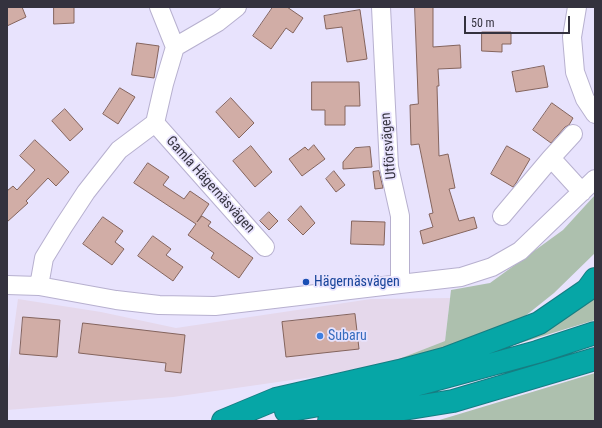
<!DOCTYPE html>
<meta charset="utf-8">
<style>
body{margin:0}
#map{position:relative;width:602px;height:428px;overflow:hidden;background:#e8e3fd;font-family:"Roboto Condensed",sans-serif}
canvas{display:block}
.frame{position:absolute;inset:0;border:8px solid #34323e;pointer-events:none}
.scale{position:absolute;left:464px;top:16px;width:106px;height:18px;box-sizing:border-box;border:2px solid #34323e;border-top:0;padding-left:5px;font-size:12px;line-height:14px;white-space:nowrap;color:#34323e;-webkit-text-stroke:3px #e8e3fd;paint-order:stroke}
</style>
<div id="map">
<canvas width="602" height="428"></canvas>
<div class="frame"></div>
<div class="scale">50 m</div>
</div>
<script>
const g = document.querySelector('canvas').getContext('2d');
g.lineJoin = 'round';
function paint(path, color) { g.fillStyle = color; g.fill(path, 'evenodd'); }
function strokePath(path, color, width, dash) { g.strokeStyle = color; g.lineWidth = width; g.lineCap = dash ? 'butt' : 'round'; g.setLineDash(dash || []); g.stroke(path); }
function drawText(font, color, halo, rows, align = 'center') {
  g.font = font + ' "Roboto Condensed",sans-serif'; g.lineWidth = 3.5; g.setLineDash([]); g.textBaseline = 'middle'; g.strokeStyle = halo; g.fillStyle = color; for (const [text, x, y, turn = 0] of rows) {
    g.save(); g.translate(x, y); g.rotate((+turn || 0) * Math.PI / 180); g.textAlign = isNaN(turn) ? turn : align; if (halo) g.strokeText(text, 0, 0); g.fillText(text, 0, 0); g.restore();
  }
}
paint(new Path2D(`
 M 450,298 L 445,341 L 391,362 L 313,377 L 173,397 L 7,410 L 7,379 L 18,299 L 101,312 L 176,328 L 371,299 Z`), '#e5d8eb');
paint(new Path2D(`
 M 595,195 L 595,253 L 554,293 L 514,325 L 463,345 L 391,362 L 445,341 L 451,290 L 490,283 L 563,230 Z
 M 595,288 L 595,320 L 504,348 L 539,331 Z
 M 595,373 L 595,421 L 436,421 L 456,415 Z`), '#adc0ae');
const building = new Path2D(`
 M 7,7 L 22,7 L 26,17 L 7,26 Z
 M 54,7 L 74,7 L 74,23 L 54,24 Z
 M 273,7 L 287,7 L 303,18 L 293,33 L 286,28 L 271,49 L 253,36 Z
 M 415,7 L 433,7 L 433,47 L 460,45 L 461,68 L 438,69 L 439,86 L 437,86 L 439,156 L 448,154 L 455,188 L 449,189 L 459,221 L 474,217 L 477,228 L 423,244 L 420,231 L 433,227 L 429,214 L 433,213 L 419,144 L 411,145 L 410,105 L 418,104 Z
 M 360,10 L 367,59 L 347,62 L 342,27 L 326,29 L 324,16 Z
 M 482,32 L 511,32 L 511,44 L 502,44 L 502,52 L 482,51 Z
 M 137,43 L 159,46 L 154,78 L 132,75 Z
 M 544,66 L 548,87 L 516,92 L 512,72 Z
 M 312,82 L 359,82 L 360,106 L 345,106 L 345,125 L 325,125 L 325,110 L 312,110 Z
 M 120,88 L 135,97 L 118,124 L 103,114 Z
 M 231,98 L 254,123 L 239,138 L 216,112 Z
 M 552,103 L 573,118 L 569,125 L 565,127 L 551,143 L 533,130 Z
 M 65,109 L 83,129 L 70,141 L 52,121 Z
 M 35,140 L 69,172 L 56,186 L 48,178 L 26,201 L 28,203 L 7,222 L 7,191 L 13,186 L 17,190 L 35,170 L 20,156 Z
 M 314,145 L 325,159 L 302,176 L 289,159 L 305,147 L 308,150 Z
 M 251,146 L 272,172 L 255,187 L 233,161 Z
 M 507,146 L 530,159 L 516,183 L 513,187 L 491,174 Z
 M 370,147 L 372,167 L 343,169 L 343,162 L 355,148 Z
 M 148,163 L 169,177 L 163,185 L 184,199 L 190,191 L 209,204 L 197,222 L 202,216 L 211,222 L 208,226 L 253,258 L 239,278 L 211,258 L 214,253 L 188,235 L 196,224 L 134,183 Z
 M 334,171 L 345,185 L 336,192 L 326,179 Z
 M 379,171 L 383,188 L 375,189 L 373,172 Z
 M 301,206 L 315,223 L 303,235 L 288,220 Z
 M 269,212 L 278,221 L 269,230 L 260,221 Z
 M 103,217 L 123,231 L 115,242 L 124,249 L 112,265 L 83,244 Z
 M 352,221 L 385,222 L 384,245 L 351,244 Z
 M 153,236 L 171,249 L 166,255 L 183,267 L 173,281 L 138,256 Z
 M 355,314 L 359,349 L 286,357 L 282,322 Z
 M 23,317 L 60,320 L 57,357 L 20,354 Z
 M 83,323 L 185,335 L 181,373 L 165,371 L 166,363 L 79,353 Z`);
paint(building, '#d1ada6');
strokePath(building, '#84645d', 1);
const minor = new Path2D(`
 M 159,7 L 175,47
 M 381,7 L 389,167 L 400,216 L 400,284
 M 577,7 L 572,37 L 575,72 L 585,99 L 595,114
 M 175,47 L 218,22 L 237,7
 M 155,123 L 265,247
 M 573,134 L 551,158 L 582,192
 M 502,216 L 551,158
 M 7,285 L 39,286 L 116,300 L 159,305 L 215,306 L 400,284 L 461,277 L 492,267 L 520,251 L 595,179
 M 39,286 L 44,258 L 63,227 L 86,192 L 119,150 L 155,123 L 164,84 L 175,47`);
const highway = new Path2D(`
 M 286,411 L 390,392 L 537,352 L 595,333
 M 223,421 L 276,399 L 399,371 L 447,358 L 539,323 L 587,290 L 595,279
 M 329,421 L 453,401 L 595,359`);
strokePath(minor, '#b7b0cf', 20);
strokePath(highway, '#167d82', 24);
strokePath(minor, '#fff', 18);
strokePath(highway, '#06a6a6', 22);
for (const [x, y, r, color] of [
 [306,282,4,"#1a4fb4"],
 [320,336,4,"#3f7fe0"]
]) { const dot = new Path2D(); dot.arc(x, y, r, 0, 2 * Math.PI); g.fillStyle = color; g.fill(dot); strokePath(dot, '#e8e3fd', 1.5); }
drawText('14px', '#34323e', '#e8e3fd', [
 ["Utförsvägen",389,146,-95],
 ["Gamla Hägernäsvägen",210,185,48]
]);
drawText('14px', '#164399', '#e8e3fd', [
 ["Hägernäsvägen",314,282]
], 'left');
drawText('14px', '#366cbe', '#e8e3fd', [
 ["Subaru",328,336]
], 'left');
</script>
